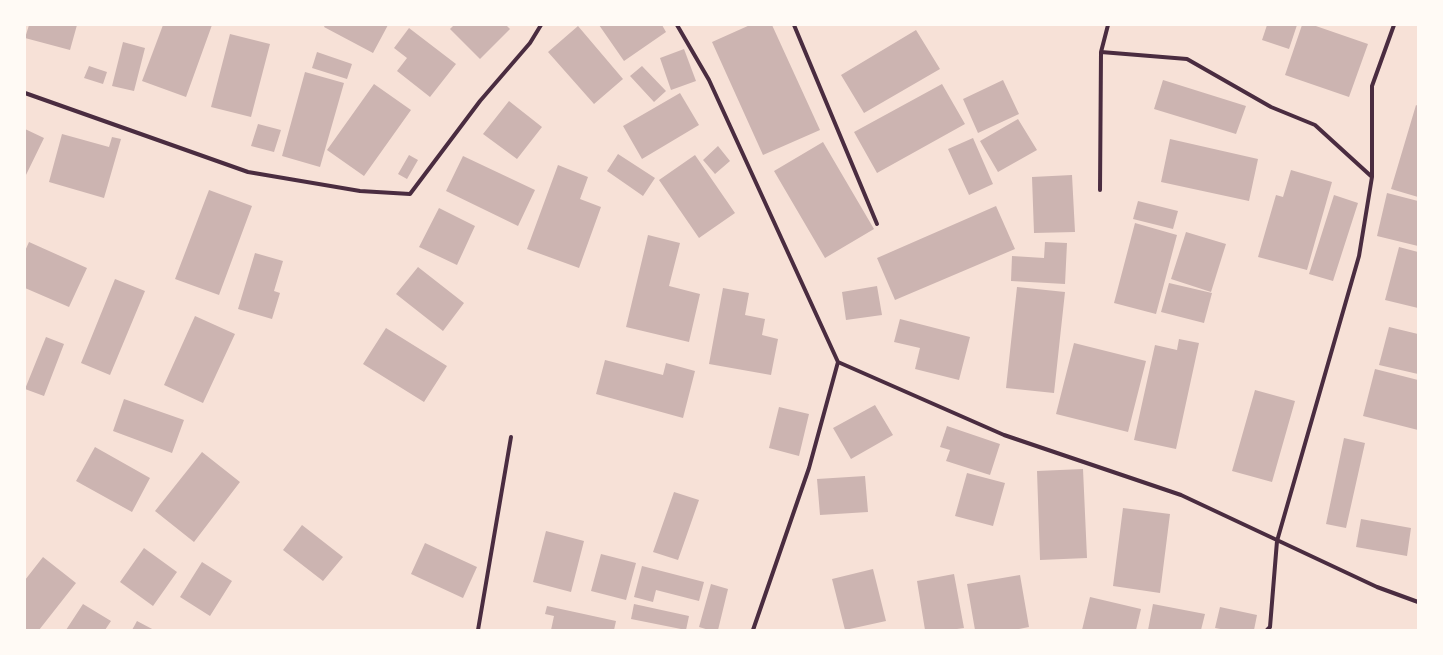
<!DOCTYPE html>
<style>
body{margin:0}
#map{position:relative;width:1443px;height:655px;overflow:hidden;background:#f7e1d7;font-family:Raleway,sans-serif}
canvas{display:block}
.frame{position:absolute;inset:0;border:26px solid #fffaf5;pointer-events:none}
</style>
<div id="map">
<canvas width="1443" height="655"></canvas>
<div class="frame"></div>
</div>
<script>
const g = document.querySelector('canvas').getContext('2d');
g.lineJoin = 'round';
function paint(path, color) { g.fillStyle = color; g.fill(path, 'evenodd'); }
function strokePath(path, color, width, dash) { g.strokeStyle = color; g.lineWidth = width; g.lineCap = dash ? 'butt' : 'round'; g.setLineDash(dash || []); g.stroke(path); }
paint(new Path2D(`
 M 29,25 L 77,25 L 70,50 L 25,38 Z
 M 163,25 L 212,25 L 186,97 L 142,81 Z
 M 325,25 L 388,25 L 373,53 L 324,27 Z
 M 454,25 L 506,25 L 510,29 L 480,59 L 450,29 Z
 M 599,25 L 662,25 L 666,32 L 624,61 Z
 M 750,25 L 772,25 L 820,130 L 763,155 L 712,42 Z
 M 1267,25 L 1297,25 L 1289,49 L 1262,40 Z
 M 1302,25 L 1313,25 L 1368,44 L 1349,97 L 1285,75 Z
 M 578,26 L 623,79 L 594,104 L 548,52 Z
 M 409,28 L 456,64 L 430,97 L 397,71 L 407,58 L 394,48 Z
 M 916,30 L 940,69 L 864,113 L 841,75 Z
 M 230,34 L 270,44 L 251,117 L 211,107 Z
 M 123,42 L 145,48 L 134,91 L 112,86 Z
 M 684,49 L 696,81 L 671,90 L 660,58 Z
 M 317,52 L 352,64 L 347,79 L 312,68 Z
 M 89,66 L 107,72 L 103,84 L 84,78 Z
 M 642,66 L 666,91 L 654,102 L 630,76 Z
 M 305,72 L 344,83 L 320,167 L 282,156 Z
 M 1003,80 L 1019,114 L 978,133 L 963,99 Z
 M 1163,80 L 1246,106 L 1236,134 L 1154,109 Z
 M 374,84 L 411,110 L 364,176 L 327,150 Z
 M 942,84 L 965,124 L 877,173 L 854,132 Z
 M 680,93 L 699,125 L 642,159 L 623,126 Z
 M 509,101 L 542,127 L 517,159 L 483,134 Z
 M 1416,105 L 1418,106 L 1418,197 L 1391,189 Z
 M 1018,119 L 1037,150 L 998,172 L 980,141 Z
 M 258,124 L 281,130 L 274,152 L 251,146 Z
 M 25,129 L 44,138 L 25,177 Z
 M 62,134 L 109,147 L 112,137 L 121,139 L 104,198 L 49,182 Z
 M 973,138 L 993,184 L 969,195 L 948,149 Z
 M 1170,139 L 1258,159 L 1249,201 L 1161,182 Z
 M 823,142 L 874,229 L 825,258 L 774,171 Z
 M 718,146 L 730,161 L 715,174 L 703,160 Z
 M 618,154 L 655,178 L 643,196 L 607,171 Z
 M 409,155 L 418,160 L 407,179 L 398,174 Z
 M 695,155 L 735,213 L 699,238 L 659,180 Z
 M 463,156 L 535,190 L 518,226 L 446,191 Z
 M 558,165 L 588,177 L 580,199 L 601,207 L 579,268 L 527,249 Z
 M 1291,170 L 1332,182 L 1307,270 L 1258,257 L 1276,195 L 1283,197 Z
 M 1072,175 L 1075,232 L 1034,233 L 1032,177 Z
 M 209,190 L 252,206 L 219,295 L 175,279 Z
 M 1387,193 L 1418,201 L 1418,246 L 1377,236 Z
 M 1334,195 L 1358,203 L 1333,281 L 1309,274 Z
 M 1138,201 L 1178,211 L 1173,229 L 1133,219 Z
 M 996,206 L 1015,249 L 895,300 L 877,258 Z
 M 439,208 L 475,226 L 457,265 L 419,247 Z
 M 1135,223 L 1177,235 L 1156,314 L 1114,303 Z
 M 1186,232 L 1226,244 L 1211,292 L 1171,279 Z
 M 648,235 L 680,243 L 669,286 L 700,294 L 689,342 L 626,327 Z
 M 29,242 L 87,268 L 69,307 L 25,288 L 25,251 Z
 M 1045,242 L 1067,243 L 1065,284 L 1011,281 L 1012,256 L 1044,258 Z
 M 1399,247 L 1418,252 L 1418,308 L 1385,300 Z
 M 255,253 L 283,261 L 274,291 L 280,293 L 272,319 L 238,309 Z
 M 418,267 L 464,303 L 443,331 L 396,294 Z
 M 115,279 L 145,291 L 110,375 L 81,363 Z
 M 1169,283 L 1212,293 L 1204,323 L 1161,312 Z
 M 877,286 L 882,315 L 846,320 L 842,292 Z
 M 1017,287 L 1065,292 L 1054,393 L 1006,388 Z
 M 723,288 L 749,293 L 745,315 L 765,319 L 762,335 L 778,339 L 771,375 L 709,364 Z
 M 195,316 L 235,334 L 203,403 L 164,385 Z
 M 900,319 L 970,337 L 959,380 L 915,369 L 920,348 L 894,342 Z
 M 1389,327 L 1418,334 L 1418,374 L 1379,365 Z
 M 386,328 L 447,366 L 424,402 L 363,364 Z
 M 46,337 L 64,344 L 44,396 L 25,389 Z
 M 1179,339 L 1199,343 L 1176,449 L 1134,440 L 1155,345 L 1177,350 Z
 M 1074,343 L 1146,361 L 1128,432 L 1056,414 Z
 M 605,360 L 663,375 L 666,363 L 695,371 L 683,418 L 596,394 Z
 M 1375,369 L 1418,380 L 1418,430 L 1363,416 Z
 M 1255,390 L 1295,401 L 1272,482 L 1232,471 Z
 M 124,399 L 184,420 L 172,453 L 113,431 Z
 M 875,405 L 893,435 L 851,459 L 833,428 Z
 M 779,407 L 809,414 L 799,456 L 769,448 Z
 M 947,426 L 1000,444 L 990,475 L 946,461 L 950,450 L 940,447 Z
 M 1344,438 L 1365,443 L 1346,528 L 1326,524 Z
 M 95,447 L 150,478 L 132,512 L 76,481 Z
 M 202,452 L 240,482 L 194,542 L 155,511 Z
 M 1083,469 L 1087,558 L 1040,560 L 1037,471 Z
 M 967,473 L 1005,483 L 993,526 L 955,516 Z
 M 865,476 L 868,512 L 820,515 L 817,479 Z
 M 674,492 L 699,500 L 678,560 L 653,552 Z
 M 1123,508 L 1170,514 L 1160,593 L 1113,586 Z
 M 1361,519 L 1411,528 L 1407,556 L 1356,547 Z
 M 302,525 L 343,557 L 323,581 L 283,550 Z
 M 546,531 L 584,541 L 571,592 L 533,582 Z
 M 425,543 L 477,567 L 463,598 L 411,574 Z
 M 144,548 L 177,572 L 153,606 L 120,582 Z
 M 601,554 L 636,563 L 626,600 L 591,591 Z
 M 43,557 L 76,583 L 39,630 L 25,630 L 25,580 Z
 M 202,562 L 232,581 L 210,616 L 180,597 Z
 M 642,566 L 704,582 L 699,601 L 656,590 L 653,602 L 634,597 Z
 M 873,569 L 886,621 L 845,630 L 832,579 Z
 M 954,574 L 964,628 L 950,630 L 925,630 L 917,581 Z
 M 1020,575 L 1029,627 L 1014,630 L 975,630 L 967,584 Z
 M 711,584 L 728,589 L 718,630 L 709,630 L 699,627 Z
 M 1090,597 L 1141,609 L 1136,630 L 1082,630 Z
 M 83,604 L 111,621 L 105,630 L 66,630 Z
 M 634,604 L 689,616 L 686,630 L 631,619 Z
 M 1153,604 L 1205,614 L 1201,630 L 1148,630 Z
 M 547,606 L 616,621 L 614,630 L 551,630 L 554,616 L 545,614 Z
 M 1220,607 L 1257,615 L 1254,630 L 1226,630 L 1215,628 Z
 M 137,621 L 154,630 L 132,630 Z`), '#ccb4b1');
strokePath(new Path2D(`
 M 677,25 L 709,80 L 838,362 L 809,468 L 753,630
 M 794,25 L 877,224
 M 1101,52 L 1187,59 L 1271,107 L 1315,125 L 1372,177
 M 25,93 L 248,172 L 360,191 L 410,194 L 480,101 L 530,43 L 541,25
 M 1100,190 L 1101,52 L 1108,25
 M 838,362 L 1004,435 L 1181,495 L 1377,587 L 1418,602
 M 478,630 L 511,437
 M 1267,630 L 1270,627 L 1277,541 L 1359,256 L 1372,177 L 1372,86 L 1394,25`), '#4a2c40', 4);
</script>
